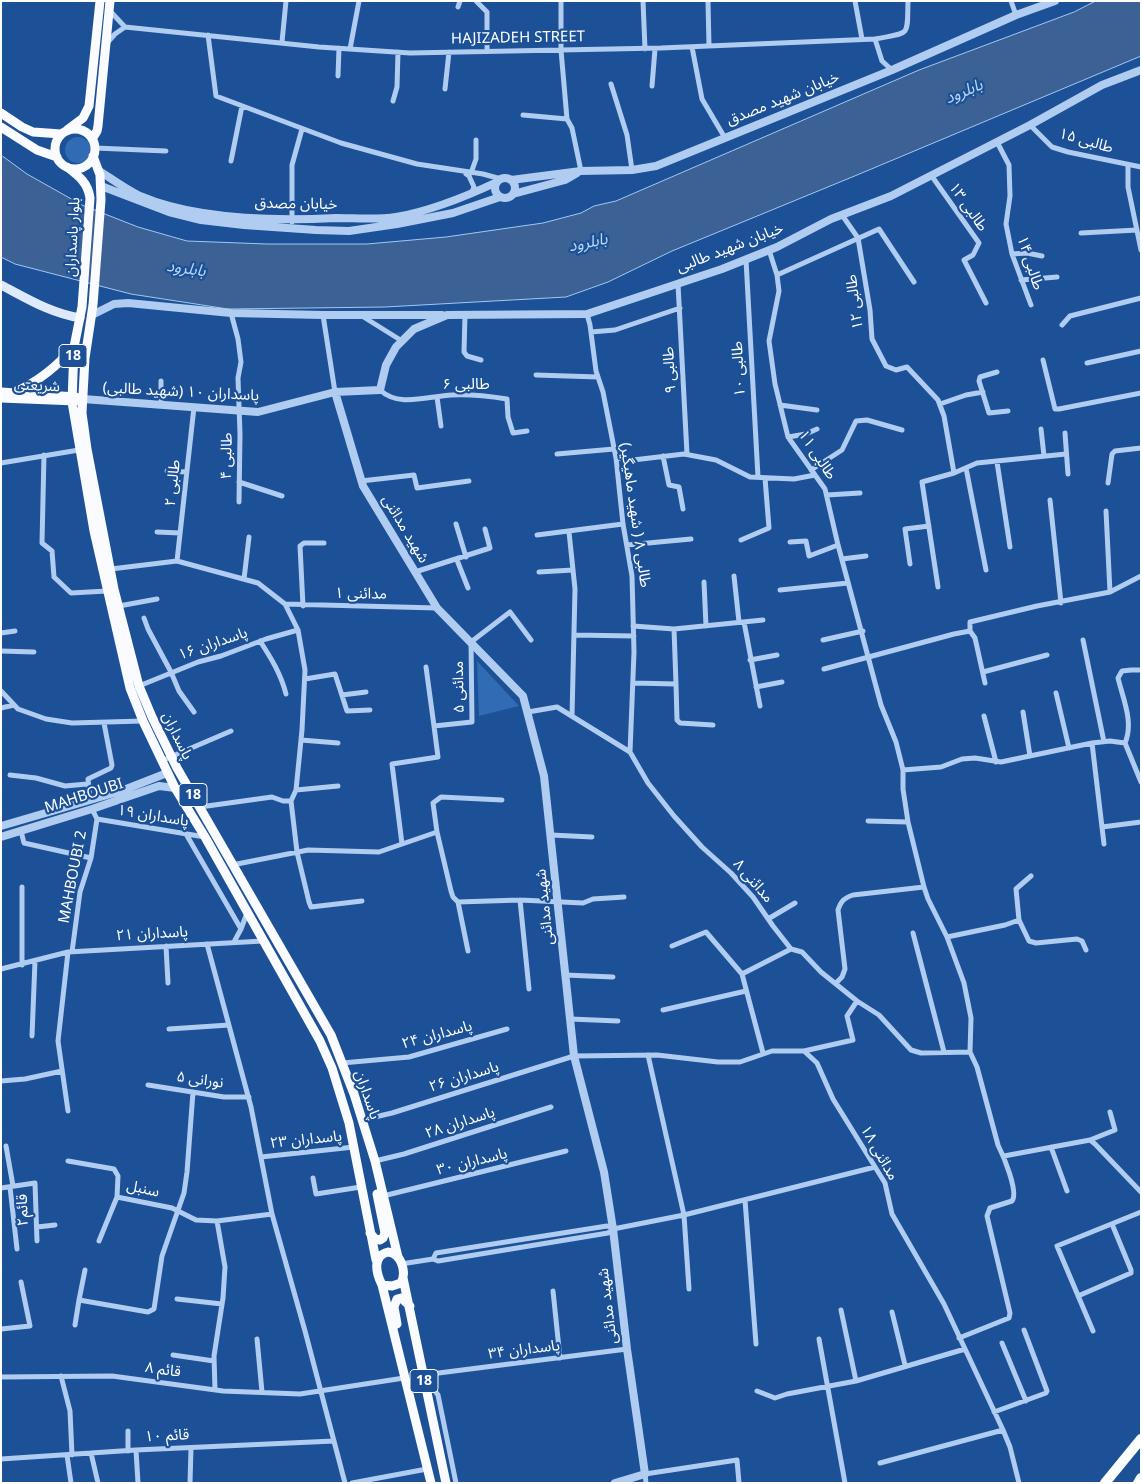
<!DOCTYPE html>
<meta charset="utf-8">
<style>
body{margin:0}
#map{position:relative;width:1142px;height:1484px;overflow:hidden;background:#1c5197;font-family:"Noto Sans",sans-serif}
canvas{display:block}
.frame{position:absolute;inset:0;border:2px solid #fff;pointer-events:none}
</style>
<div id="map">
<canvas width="1142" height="1484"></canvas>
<div class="frame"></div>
</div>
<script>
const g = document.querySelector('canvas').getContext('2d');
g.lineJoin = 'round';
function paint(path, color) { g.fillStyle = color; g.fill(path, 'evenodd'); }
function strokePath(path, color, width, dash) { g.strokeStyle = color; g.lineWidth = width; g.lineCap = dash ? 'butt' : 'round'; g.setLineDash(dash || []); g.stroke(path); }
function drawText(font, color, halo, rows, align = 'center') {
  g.font = font + ' "Noto Sans","Noto Sans Arabic",sans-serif'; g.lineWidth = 4.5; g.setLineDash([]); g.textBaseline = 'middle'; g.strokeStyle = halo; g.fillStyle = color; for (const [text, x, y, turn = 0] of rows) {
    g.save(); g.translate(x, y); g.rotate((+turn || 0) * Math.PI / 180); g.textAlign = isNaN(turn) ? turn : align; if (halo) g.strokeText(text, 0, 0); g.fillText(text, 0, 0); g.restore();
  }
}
paint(new Path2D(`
 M65 150a13 13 0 1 1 26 0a13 13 0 1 1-26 0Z
 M 477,661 L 519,706 L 479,716 Z`), '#306bb4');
const water = new Path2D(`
 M 1096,1 L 1141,1 L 1141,56 L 857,175 L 672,251 L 608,282 L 566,297 L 385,307 L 228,309 L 131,294 L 15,264 L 1,257 L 1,155 L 27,174 L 82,205 L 138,227 L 187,241 L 267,244 L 367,244 L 446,237 L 543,223 L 581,213 L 594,206 L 616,201 L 919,70 L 1074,12 Z`);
paint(water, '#3c6194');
strokePath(water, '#a3c7f2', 1);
strokePath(new Path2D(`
 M 476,1 L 487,12 L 487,51
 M 561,1 L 561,50 L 567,119 L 572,128 L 581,171
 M 643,1 L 645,49
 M 708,1 L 709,46
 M 855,1 L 862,39
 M 1011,1 L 1016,15
 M 458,7 L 460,1
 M 110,11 L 125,27 L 319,47 L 410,53 L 661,48 L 875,39 L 882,61 L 892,70
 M 208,35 L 216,96 L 341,143 L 417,164 L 483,174 L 501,179
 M 875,39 C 911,32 907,38 908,1
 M 282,42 L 286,1
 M 107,43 L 115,34 L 125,27
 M 692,47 L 702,99 L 725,138
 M 350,49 L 359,1
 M 338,76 L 339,48
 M 611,84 L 627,135 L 632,170
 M 652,86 L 655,49
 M 445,89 L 449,52
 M 393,101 L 397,87 L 398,52
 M 523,115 L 567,119
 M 1030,125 L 1052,147 L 1068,152 L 1141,167
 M 997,142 L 1009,165 L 1010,196 L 1006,224 L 1012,254 L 1031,305
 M 95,148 L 166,151
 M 231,161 L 242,106
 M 1128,165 L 1128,187 L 1141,250
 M 471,173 L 476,159 L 476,140
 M 466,174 L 469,176 L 474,187 L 471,194
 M 931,175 L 979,243 L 973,255 L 964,260 L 986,303
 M 842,215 L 858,238 L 870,310 L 872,339 L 886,366 L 896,370 L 907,367 L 938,400 L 944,416 L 954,473
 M 292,222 L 292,165 L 302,129
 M 1081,233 L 1137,230
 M 769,250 L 777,275 L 779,291 L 769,341 L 775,384 L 788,437 L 825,489 L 838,545 L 881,705 L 896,742 L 903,770 L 903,789 L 908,822 L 924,887 L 928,899 L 947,937 L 964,983 L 971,1018 L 970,1052 L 977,1067 L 998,1145 C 1003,1155 1019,1192 1012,1201 L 990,1208 L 987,1216 L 1010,1313 L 1009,1318 L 959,1338
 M 1012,254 L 1027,253 L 1042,256
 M 746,260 L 758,477
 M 777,275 L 879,229 L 914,282
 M 1021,280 L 1057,277
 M 678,284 L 687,454
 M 231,313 L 238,339 L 241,362 L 238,378 L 240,434 L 239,502
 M 587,314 L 590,325 L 596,371 L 603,392 L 616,458 L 623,524 L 632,576 L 634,652 L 630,752
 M 323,315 L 335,392
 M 465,315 L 464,352 L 467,356 L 481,360
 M 362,316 L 402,341
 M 1062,325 L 1070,316 L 1141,298
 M 591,332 L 615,330 L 680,308
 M 1043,360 L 1055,409 L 1059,409 L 1141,393
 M 1087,363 L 1141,351
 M 997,372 L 980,377 L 979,381 L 989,413 L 1008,411
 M 536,375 L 598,377
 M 380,390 C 399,408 428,396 452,395 C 471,394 488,396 507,399 L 508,417 L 513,433 L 527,431
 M 437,397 L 441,426
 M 161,404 L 161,381
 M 940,404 L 966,395 L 983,392
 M 780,405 L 817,410
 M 1041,429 L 1044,456
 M 1065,433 L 1068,474
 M 788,437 L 806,434 L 817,429
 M 557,454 L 614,449
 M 44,455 L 42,543 L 52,551 L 54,577 L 71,593 L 107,591
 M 663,456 L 669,485 L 679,487 L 683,509
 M 616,458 L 633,460 L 684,454 L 716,460 L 750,477 L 794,479 L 815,475
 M 997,462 L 1010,547
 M 1,463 L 79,450
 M 966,468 L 986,570
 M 811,470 L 842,450 L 856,421 L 867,420 L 902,430
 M 167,471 L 187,472
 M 361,481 L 414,475 L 417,488 L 469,481
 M 239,482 L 282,496
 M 1108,483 L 1112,454 L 1115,451 L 1141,448
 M 827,495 L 860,493
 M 1050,500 L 1061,603
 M 1106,511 L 1110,592
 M 456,524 L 466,557
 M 157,532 L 180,533
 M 569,532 L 575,589 L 572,716
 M 537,535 L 623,524
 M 741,540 L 769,528 L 765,478
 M 790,542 L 806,541 L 809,556 L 838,545
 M 627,545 L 691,539
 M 842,559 L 866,556
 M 457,560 L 468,588
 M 177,561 L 194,407
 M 910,564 L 905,529 L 929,526
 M 111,569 L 177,561 L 258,583 L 285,604 L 298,630 L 305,670 L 302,730 L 296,790
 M 415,572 L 490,548 L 485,529
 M 539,572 L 573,570
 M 734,576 L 739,622
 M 244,579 L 249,537
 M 704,582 L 706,626
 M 938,587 L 922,482 L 954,473 L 977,463 L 1066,454
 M 780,590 L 848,583
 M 285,604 L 437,608
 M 119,606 L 157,599
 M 303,606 L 300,546 L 304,543 L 324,543
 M 144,618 L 148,629 L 171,672 L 179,691 L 194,712
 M 744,622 L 760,706
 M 633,626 L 674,629 L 763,620
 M 970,631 L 970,622 L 1037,606 L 1110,592 L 1141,576
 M 1,633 L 15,631
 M 574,635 L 634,636
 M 823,640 L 863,631
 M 1083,640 L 1104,742
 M 260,641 C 271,658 281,674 286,694
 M 1,651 L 34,652
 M 750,660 L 777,655
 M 426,667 L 434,726
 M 824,669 L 954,634 L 970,631 L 975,638 L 985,683
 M 983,672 L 1047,655
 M 305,679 L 335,674 L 347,711 L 370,710
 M 633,683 L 676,684 L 674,629
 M 676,684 L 677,720 L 680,723 L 713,725
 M 139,686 L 198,662 L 221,656 L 266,639 L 298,630
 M 756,687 L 782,682
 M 1,691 L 18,709 L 46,719 L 72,723 L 143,721
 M 1056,693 L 1069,748
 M 342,695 L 366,692
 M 1,708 L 14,705
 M 528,712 L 557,707 L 630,752 L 648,783 L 674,816 L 702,847 L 731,873 L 753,897 L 773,926 L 791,949 L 802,952 L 821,972 L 857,1001 L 879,1015 L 911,1050 L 921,1053 L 970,1052
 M 1023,712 L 1030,756
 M 984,716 L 996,762
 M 301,740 L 338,743
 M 1092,743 L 1104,844
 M 1125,743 L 1141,782
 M 161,761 L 231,731
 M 903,770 L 941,767 L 962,759 L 975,758 L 1001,762 L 1092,743 L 1110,741 L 1125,743 C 1134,722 1123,699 1118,678 L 1122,671 L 1131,670 L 1141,670
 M 10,775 L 36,778 L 65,786 L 87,784
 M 90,799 L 88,779 L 111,768 L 112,765 L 104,723
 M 502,800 L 441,797 L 433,803 L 437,832 L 451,891 L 453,897 L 458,902 L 520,900 L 583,903 L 593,899 L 624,897
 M 291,801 L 297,852 L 309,902 L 311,907 L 362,901
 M 200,807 L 272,797 L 283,801 L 291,801 L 296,790 L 338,786
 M 97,819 L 205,837
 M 868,821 L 908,822
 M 1102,827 L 1141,822
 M 21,831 L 24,843 L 91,858
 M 186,834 L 241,929
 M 551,835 L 592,837
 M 402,844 L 392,764 L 438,757 L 434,726 L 472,722 L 471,642 L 510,612 L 531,640
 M 232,865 L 308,850 L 379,852 L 437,832
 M 1031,876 L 1016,889 L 1019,920 L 1029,941 L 1036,943 L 1077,939 L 1082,941 L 1086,950
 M 22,887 L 22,965
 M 520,900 L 529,989
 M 458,902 L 468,951
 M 768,919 L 795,903
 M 913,933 L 944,1052
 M 947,937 L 1005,925 L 1019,920
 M 234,942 L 241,929 L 247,913
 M 207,944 L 251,1107 L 272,1214 L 305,1331 L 345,1483
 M 166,946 L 168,983
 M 672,946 L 706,932 L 742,974
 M 72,952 L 80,892 L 91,858 L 97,819 L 92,809
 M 1,969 L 68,952 L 263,941
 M 565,975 L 613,977
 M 836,983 L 842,977 L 845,969 L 838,910 C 841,901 844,898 853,895 L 924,887
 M 663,1010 L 746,991
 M 570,1019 L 618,1021
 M 169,1029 L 229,1025
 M 32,1036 L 35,961
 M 804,1051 L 853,1040 L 847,1016 L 857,1001
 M 763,1053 L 742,974 L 791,949
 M 648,1055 L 684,1215 L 689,1289
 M 342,1063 L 409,1057 L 507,1029
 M 1,1081 L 25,1079 L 62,1071
 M 148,1085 L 224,1097 L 249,1097
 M 68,1111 L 58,1041 L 68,952
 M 362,1120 L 392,1113 L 574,1056 L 657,1055 L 718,1062 L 740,1062 L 772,1051 L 804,1051 L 817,1063 L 833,1099 L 885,1183 L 892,1214 L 944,1304 L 1003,1430 L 1010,1447 L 1019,1483
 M 1090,1140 L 1115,1130 L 1110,1112
 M 6,1146 L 13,1186
 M 1051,1147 L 1067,1191
 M 1004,1156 L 1090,1140 L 1095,1144 L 1141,1192
 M 261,1157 L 354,1147
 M 68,1161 L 114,1169 L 118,1176 L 117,1197 L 172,1208 L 196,1220 L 217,1221 L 272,1214
 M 375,1161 L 404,1154 L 551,1107
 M 313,1178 L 316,1194 L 361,1187
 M 10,1187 L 17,1249
 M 1,1188 L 35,1183 L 37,1241
 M 383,1196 L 566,1151
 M 745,1200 L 756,1344
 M 37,1227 L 55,1225
 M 99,1241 L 117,1197
 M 433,1259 L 436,1253 L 607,1226 L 613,1228
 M 401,1264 L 433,1259 L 438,1261 L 608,1233 L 613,1229 L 684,1215 L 875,1167
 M 85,1270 L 79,1300 L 148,1312 L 154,1309 L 162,1256 L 184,1193 L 187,1172 L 193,1092
 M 553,1291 L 560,1358
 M 1078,1296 L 1131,1273 L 1131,1270 L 1112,1224
 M 177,1299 L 222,1304
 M 841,1310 L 856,1381
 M 892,1312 L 905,1365
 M 75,1325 L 79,1300
 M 1,1329 L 30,1326 L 21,1282
 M 1093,1331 L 1057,1246 L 1141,1212
 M 257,1339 L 262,1392
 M 819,1339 L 845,1483
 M 1002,1343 L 1026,1401
 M 173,1355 L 214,1361
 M 61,1376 L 70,1411 L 72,1455
 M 1,1377 L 112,1376 L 223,1391 L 300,1394 L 404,1378
 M 215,1390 L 214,1356 L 223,1298 L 225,1267 L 217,1221
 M 757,1391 L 775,1398 L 787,1394 L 856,1381 L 965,1349
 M 994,1412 L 1046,1393 L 1047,1391 L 1024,1330
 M 128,1431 L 128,1451
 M 136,1450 L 138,1483
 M 91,1453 L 98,1483
 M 67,1455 L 71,1483
 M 1,1459 L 136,1450 L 334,1441
 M 880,1463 L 1003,1430
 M 190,1483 L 191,1448
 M 352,1483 L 427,1469
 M 456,1483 L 438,1395 L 423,1375 L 627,1349
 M 646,1483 L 645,1474 L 737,1460 L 739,1483`), '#b0ccf0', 5);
strokePath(new Path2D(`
 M 98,170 C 112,179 125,189 140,196 C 196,220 275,221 336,218 C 355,218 377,220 396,217 C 431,211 465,197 497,182
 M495 188a10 10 0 1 1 20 0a10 10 0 1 1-20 0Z
 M 511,180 L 581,171 L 632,170 L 656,166 L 892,70 L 1016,15 L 1055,1
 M 101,186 L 169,212 L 201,220 L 244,225 L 316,230 L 349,231 L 397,224 L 453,213 L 500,197
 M 513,194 L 565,180 L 577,173
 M 92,315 L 114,304 L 128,303 L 231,313 L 323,315 L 442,315
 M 335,392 L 363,486 L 437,608 L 523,696 L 544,776 L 574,1056 L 604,1172 L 613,1229 L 627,1349 L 645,1474 L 615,1483
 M 83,399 L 258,412 L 335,392 L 380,390 L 386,365 L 396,347 L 414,329 L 447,315 L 587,314 L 722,269 L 777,247 L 831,219 L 891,196 L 1030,125 L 1102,85 L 1141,70
 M 1,826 L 121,791 L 167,773
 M 1,837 L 92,809 L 159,786 L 175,788`), '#b0ccf0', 8);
strokePath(new Path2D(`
 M 1,285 C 28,299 50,313 80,318`), '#deeafb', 9);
strokePath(new Path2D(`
 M 1,113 L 22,127 L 33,132 L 61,134
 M 1,127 L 37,150 L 57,157
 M55 149a20 20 0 1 1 40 0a20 20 0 1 1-40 0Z
 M 67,130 L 83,118 L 89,106 L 100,1
 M 92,139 L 97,131 L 98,126 L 110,1
 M 93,156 L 100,175 L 101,200 L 93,305 L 85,358 L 82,413 L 87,449 L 114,589 L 139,686 L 152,717 L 177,768 L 331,1035 L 354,1094 L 375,1161 L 398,1257
 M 67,167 C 79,176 88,183 90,198 L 82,307 L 74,347 L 72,402 L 94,531 L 130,688 L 143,721 L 175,788 L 205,837 L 320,1041 L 332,1068 L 349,1123 L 376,1260
 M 1,392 L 76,397
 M 15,392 C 39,381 57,367 73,347
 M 1,398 L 76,401
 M 370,1233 L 375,1239 L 380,1240 L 383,1238 L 385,1233 L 377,1194
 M 388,1252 C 401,1253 407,1272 401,1283 L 392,1286 L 382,1285 C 376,1273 372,1256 388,1252 Z
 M 403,1278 L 446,1483
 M 382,1285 L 431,1483
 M 397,1324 L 394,1307 L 397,1299 L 401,1298 L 410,1306`), '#f9fbff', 9);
strokePath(new Path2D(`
 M 1105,1483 L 1141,1439
 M 1138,1483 L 1141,1478`), '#fcfdff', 10);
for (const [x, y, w] of [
 [73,356,28],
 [193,795,28],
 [424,1381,28]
]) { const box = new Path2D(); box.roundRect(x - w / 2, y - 11.5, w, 23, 4); g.fillStyle = '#1c5197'; g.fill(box); strokePath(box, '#fff', 1); }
drawText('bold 14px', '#fff', null, [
 ["18",73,356],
 ["18",193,795],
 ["18",424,1381]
]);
drawText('15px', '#fff', '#1c5197', [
 ["HAJIZADEH STREET",518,38,-1],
 ["خیابان شهید مصدق",783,99,-22],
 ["طالبی ۱۵",1086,141,16],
 ["خیابان مصدق",296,204,1],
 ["طالبی ۱۳",968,207,55],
 ["بلوار پاسداران",73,237,-87],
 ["خیابان شهید طالبی",730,248,-21],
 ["طالبی ۱۴",1030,263,72],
 ["طالبی ۱۲",855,302,-97],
 ["طالبی ۱۰",739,369,-93],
 ["طالبی ۹",670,370,-93],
 ["طالبی ۶",466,385],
 ["شریعتی",37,386,3],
 ["پاسداران ۱۰ (شهید طالبی)",181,392,3],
 ["طالبی ۱۱",817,455,56],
 ["طالبی ۴",227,456,-89],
 ["طالبی ۲",173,483,-84],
 ["طالبی ۸ ( شهید ماهیگیر)",635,515,82],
 ["شهید مدائنی",405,529,59],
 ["مدائنی ۱",361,594,1],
 ["پاسداران ۱۶",213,644,-19],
 ["مدائنی ۵",459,687,-91],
 ["پاسداران",177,736,64],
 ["MAHBOUBI",84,796,-18],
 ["پاسداران ۱۹",153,816,9],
 ["MAHBOUBI 2",73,877,-79],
 ["مدائنی ۸",753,881,49],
 ["شهید مدائنی",545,907,-96],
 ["پاسداران ۲۱",152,934,-3],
 ["پاسداران ۲۴",437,1035,-15],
 ["پاسداران ۲۶",464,1077,-17],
 ["نورانی ۵",200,1080,8],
 ["پاسداران",367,1095,71],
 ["پاسداران ۲۸",460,1123,-18],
 ["پاسداران ۲۳",306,1140,-6],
 ["مدائنی ۱۸",879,1153,60],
 ["پاسداران ۳۰",472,1162,-14],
 ["سنبل",143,1189,12],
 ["قائم۲",23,1210,-92],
 ["شهید مدائنی",608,1306,-97],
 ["پاسداران ۳۴",524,1350,-7],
 ["قائم ۸",163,1370,8],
 ["قائم ۱۰",167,1436,-3]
]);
drawText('italic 16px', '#bcd7f6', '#1c5197', [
 ["بابلرود",964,92,-23],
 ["بابلرود",588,243,-12],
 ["بابلرود",186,269,8]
]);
</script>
